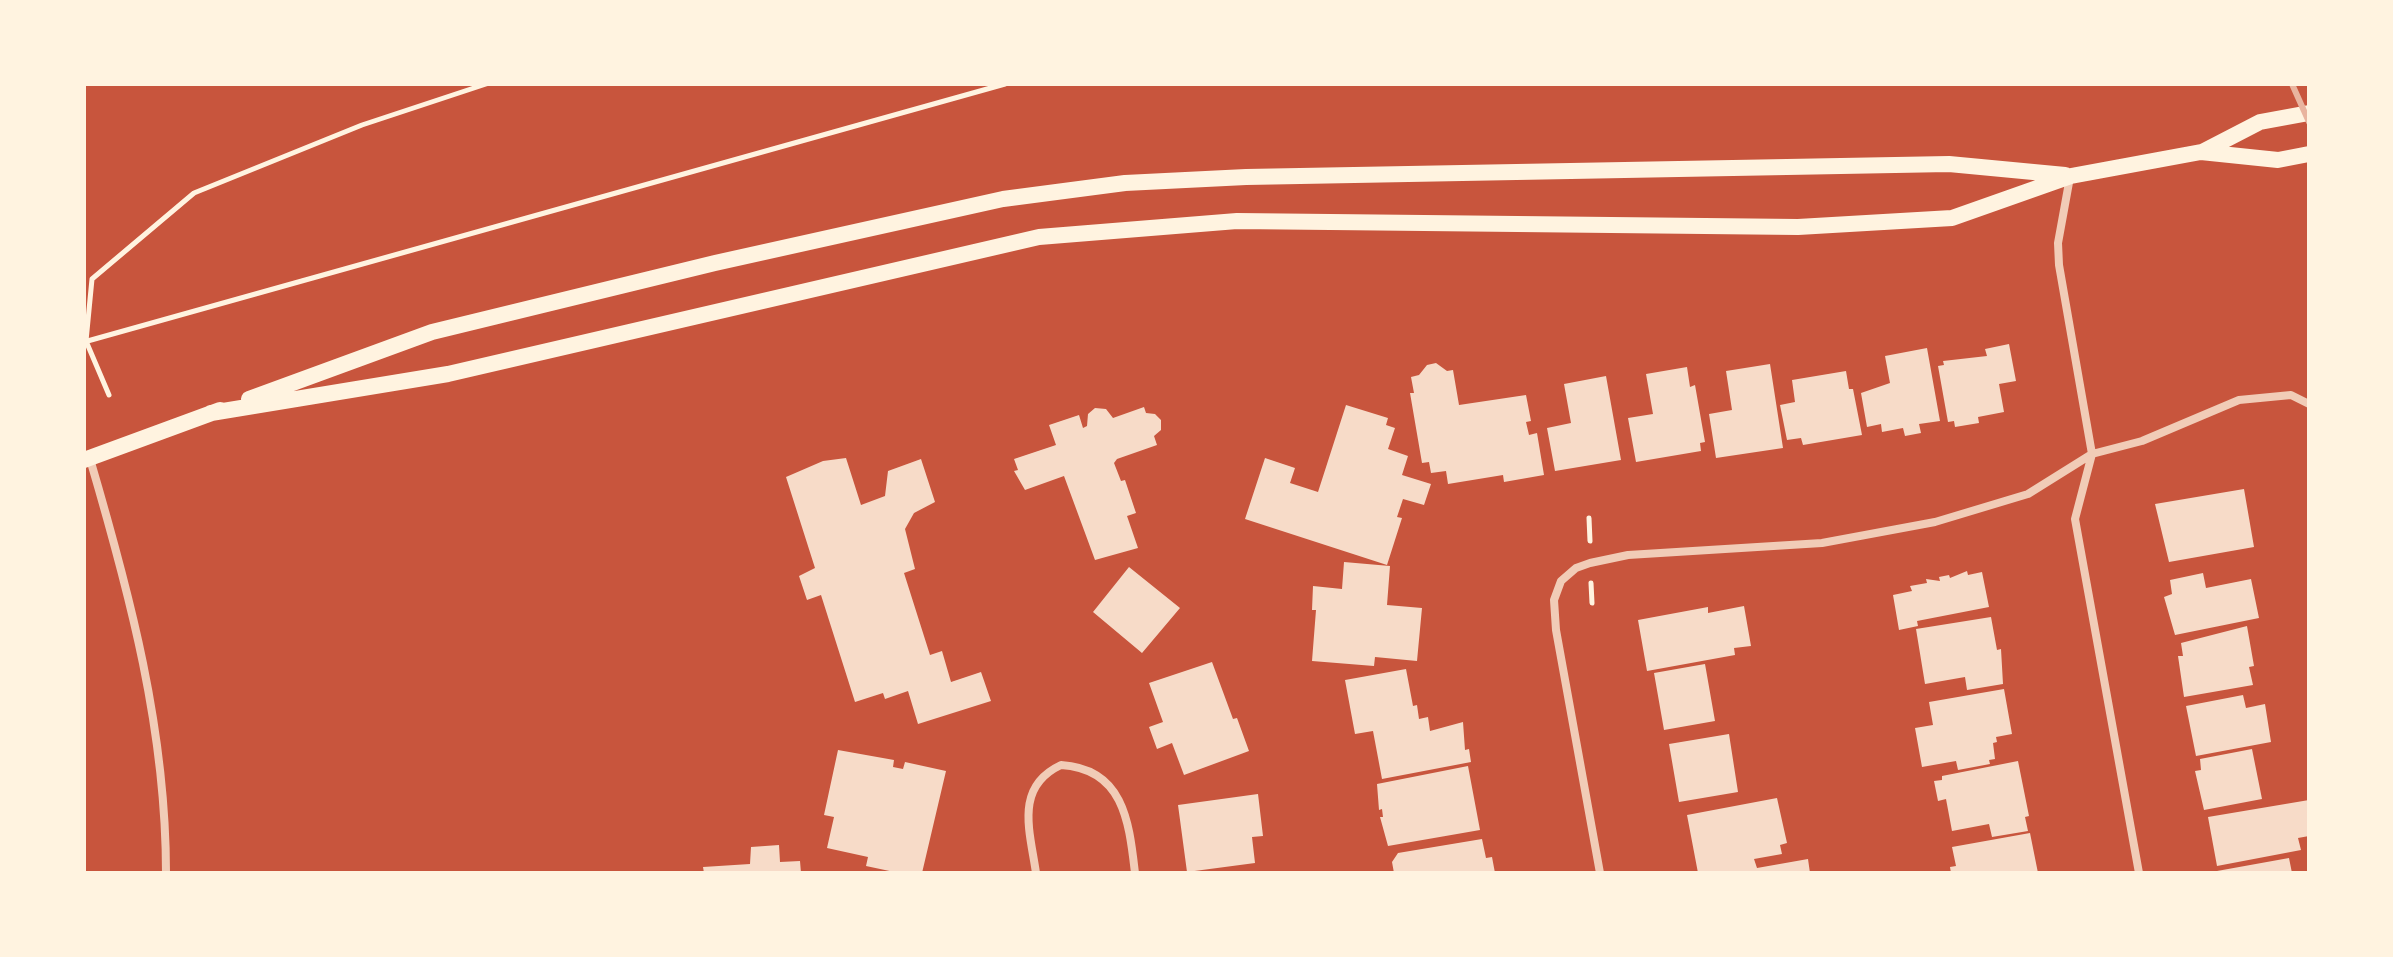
<!DOCTYPE html>
<style>
body{margin:0}
#map{position:relative;width:2393px;height:957px;overflow:hidden;background:#c8553d;font-family:Karla,sans-serif}
canvas{display:block}
.frame{position:absolute;inset:0;border:86px solid #fff3e0;pointer-events:none}
</style>
<div id="map">
<canvas width="2393" height="957"></canvas>
<div class="frame"></div>
</div>
<script>
const g = document.querySelector('canvas').getContext('2d');
g.lineJoin = 'round';
function paint(path, color) { g.fillStyle = color; g.fill(path, 'evenodd'); }
function strokePath(path, color, width, dash) { g.strokeStyle = color; g.lineWidth = width; g.lineCap = dash ? 'butt' : 'round'; g.setLineDash(dash || []); g.stroke(path); }
paint(new Path2D(`
 M 2009,344 L 2016,381 L 1999,384 L 2004,412 L 1978,417 L 1979,423 L 1955,427 L 1954,421 L 1948,422 L 1938,366 L 1944,365 L 1943,361 L 1987,356 L 1985,349 Z
 M 1927,348 L 1940,421 L 1919,424 L 1921,433 L 1905,436 L 1903,428 L 1882,432 L 1881,424 L 1867,427 L 1861,393 L 1890,383 L 1885,356 Z
 M 1436,363 L 1447,371 L 1453,370 L 1459,405 L 1526,395 L 1531,421 L 1526,422 L 1529,435 L 1537,433 L 1544,475 L 1504,482 L 1503,475 L 1448,484 L 1446,471 L 1431,473 L 1429,462 L 1422,463 L 1410,393 L 1414,393 L 1411,377 L 1419,375 L 1427,365 Z
 M 1770,364 L 1783,448 L 1716,458 L 1709,414 L 1732,410 L 1726,371 Z
 M 1687,367 L 1690,387 L 1695,385 L 1705,442 L 1700,443 L 1701,451 L 1636,462 L 1628,418 L 1653,414 L 1646,374 Z
 M 1846,371 L 1849,389 L 1853,389 L 1862,435 L 1803,445 L 1801,438 L 1787,440 L 1780,405 L 1795,402 L 1792,380 Z
 M 1606,376 L 1621,460 L 1555,471 L 1547,428 L 1571,423 L 1564,384 Z
 M 1346,405 L 1388,418 L 1386,425 L 1395,428 L 1388,449 L 1408,456 L 1402,475 L 1431,484 L 1424,505 L 1403,499 L 1397,517 L 1402,518 L 1387,565 L 1245,519 L 1265,458 L 1295,468 L 1290,483 L 1318,492 Z
 M 1144,407 L 1146,413 L 1155,414 L 1161,420 L 1161,430 L 1154,436 L 1157,445 L 1117,459 L 1114,463 L 1121,481 L 1125,480 L 1136,513 L 1127,516 L 1138,548 L 1095,560 L 1064,476 L 1025,490 L 1014,471 L 1018,470 L 1014,459 L 1056,445 L 1049,425 L 1079,415 L 1083,428 L 1087,426 L 1088,414 L 1095,408 L 1106,409 L 1113,418 Z
 M 846,458 L 861,505 L 885,496 L 888,471 L 921,459 L 935,502 L 914,513 L 905,529 L 915,569 L 904,573 L 930,655 L 942,651 L 951,682 L 981,672 L 991,701 L 918,724 L 908,691 L 885,699 L 883,693 L 855,702 L 821,595 L 807,600 L 799,576 L 815,568 L 786,477 L 823,461 Z
 M 2244,489 L 2254,547 L 2169,562 L 2155,504 Z
 M 1344,562 L 1390,566 L 1387,605 L 1422,608 L 1417,661 L 1375,657 L 1374,666 L 1312,661 L 1316,610 L 1312,610 L 1313,586 L 1342,589 Z
 M 1129,567 L 1180,608 L 1142,653 L 1093,612 Z
 M 1967,571 L 1968,575 L 1982,572 L 1989,607 L 1917,621 L 1918,626 L 1899,630 L 1893,595 L 1912,591 L 1910,586 L 1927,583 L 1926,579 L 1940,581 L 1939,577 L 1949,575 L 1950,578 Z
 M 2203,573 L 2206,588 L 2251,579 L 2259,618 L 2175,635 L 2164,597 L 2172,594 L 2170,580 Z
 M 1744,606 L 1751,646 L 1734,648 L 1735,655 L 1647,671 L 1638,620 L 1708,607 L 1708,613 Z
 M 1991,617 L 1997,650 L 2001,649 L 2003,684 L 1967,690 L 1965,677 L 1925,684 L 1916,629 Z
 M 2247,626 L 2254,666 L 2249,667 L 2253,685 L 2184,697 L 2178,656 L 2183,656 L 2181,643 Z
 M 1212,662 L 1233,719 L 1237,718 L 1249,751 L 1184,775 L 1172,743 L 1157,749 L 1149,727 L 1163,722 L 1149,683 Z
 M 1705,664 L 1715,721 L 1664,730 L 1654,673 Z
 M 1406,669 L 1413,706 L 1417,705 L 1419,719 L 1428,717 L 1430,731 L 1463,722 L 1465,750 L 1469,749 L 1471,762 L 1382,779 L 1373,731 L 1355,734 L 1345,680 Z
 M 2004,689 L 2012,734 L 1996,737 L 1997,742 L 1993,743 L 1995,759 L 1989,760 L 1990,764 L 1958,770 L 1956,761 L 1922,767 L 1915,728 L 1933,725 L 1929,702 Z
 M 2243,695 L 2246,708 L 2265,704 L 2271,742 L 2196,756 L 2186,706 Z
 M 1729,734 L 1738,792 L 1679,802 L 1669,744 Z
 M 2252,749 L 2262,799 L 2204,810 L 2195,771 L 2201,770 L 2200,759 Z
 M 838,750 L 894,760 L 893,767 L 903,769 L 905,762 L 946,771 L 922,873 L 899,873 L 866,866 L 868,857 L 827,848 L 834,817 L 824,815 Z
 M 2018,761 L 2029,816 L 2025,817 L 2028,831 L 1992,837 L 1989,824 L 1952,831 L 1946,799 L 1938,801 L 1934,781 L 1942,780 L 1942,776 Z
 M 1468,766 L 1480,830 L 1388,846 L 1380,817 L 1383,817 L 1382,809 L 1379,810 L 1377,784 Z
 M 1258,794 L 1263,836 L 1252,837 L 1255,863 L 1187,872 L 1178,805 Z
 M 1777,798 L 1787,843 L 1780,845 L 1782,854 L 1754,859 L 1757,868 L 1808,859 L 1810,873 L 1698,873 L 1687,815 Z
 M 2309,800 L 2309,836 L 2298,838 L 2301,850 L 2217,866 L 2208,817 Z
 M 2030,833 L 2038,873 L 1951,873 L 1950,867 L 1956,866 L 1952,847 Z
 M 1482,839 L 1486,858 L 1492,857 L 1495,873 L 1394,873 L 1392,862 L 1398,853 Z
 M 779,845 L 780,862 L 800,861 L 801,873 L 704,873 L 703,867 L 750,864 L 751,847 Z
 M 2289,858 L 2292,873 L 2217,873 L 2217,871 Z`), '#f7dbc8');
strokePath(new Path2D(`
 M 84,342 L 1005,84
 M 109,395 L 86,341 L 92,279 L 194,193 L 362,125 L 486,84
 M 1589,518 L 1590,541
 M 1591,583 L 1592,603`), '#fff3e0', 5);
strokePath(new Path2D(`
 M 2070,177 L 2058,243 L 2059,265 L 2092,454 L 2075,519 L 2139,873
 M 90,459 C 130,595 166,730 166,873
 M 1036,873 C 1030,831 1014,787 1061,765 C 1124,769 1129,822 1135,873
 M 1600,873 L 1556,630 L 1554,600 L 1561,581 L 1576,568 L 1590,563 L 1628,555 L 1822,543 L 1935,522 L 2028,494 L 2092,454 L 2142,441 L 2239,400 L 2291,395 L 2309,404`), '#f1ccb7', 8);
strokePath(new Path2D(`
 M 2202,152 L 2260,122 L 2309,113
 M 249,399 L 432,332 L 715,263 L 1003,199 L 1125,183 L 1246,177 L 1949,164 L 2065,175
 M 211,413 L 448,374 L 1039,237 L 1237,221 L 1798,227 L 1952,218 L 2071,176 L 2201,152 L 2278,160 L 2309,154
 M 84,460 L 220,410`), '#fff3e0', 16);
strokePath(new Path2D(`
 M 2292,84 L 2309,122`), '#e9b49f', 6);
</script>
